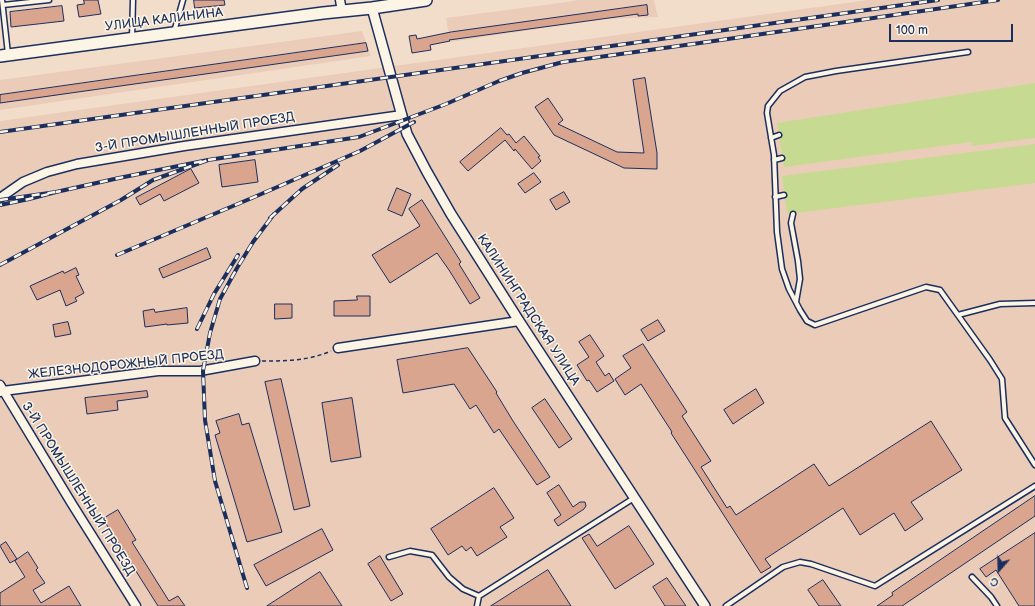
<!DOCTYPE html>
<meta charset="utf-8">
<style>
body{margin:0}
#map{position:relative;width:1035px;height:606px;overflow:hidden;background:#f2ddcb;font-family:"Balsamiq Sans",sans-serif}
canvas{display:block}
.north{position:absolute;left:979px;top:550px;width:40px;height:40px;-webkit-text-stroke:3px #fcf5e5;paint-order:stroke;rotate:200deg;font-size:11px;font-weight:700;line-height:16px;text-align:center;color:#1b2f5e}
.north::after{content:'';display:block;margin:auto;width:14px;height:18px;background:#1b2f5e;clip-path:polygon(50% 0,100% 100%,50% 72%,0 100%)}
.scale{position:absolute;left:889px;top:24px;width:124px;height:18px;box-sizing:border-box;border:2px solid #1b2f5e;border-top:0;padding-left:5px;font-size:12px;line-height:14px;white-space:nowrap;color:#1b2f5e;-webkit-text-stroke:3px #fcf5e5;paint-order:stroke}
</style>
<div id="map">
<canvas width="1035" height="606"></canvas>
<div class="north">С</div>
<div class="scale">100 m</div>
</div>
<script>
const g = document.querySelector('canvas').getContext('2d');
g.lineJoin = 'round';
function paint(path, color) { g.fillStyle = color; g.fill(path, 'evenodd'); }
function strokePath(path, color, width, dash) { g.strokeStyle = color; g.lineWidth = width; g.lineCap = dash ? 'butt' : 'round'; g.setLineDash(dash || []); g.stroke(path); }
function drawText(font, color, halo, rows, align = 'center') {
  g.font = font + ' "Balsamiq Sans",sans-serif'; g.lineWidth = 3; g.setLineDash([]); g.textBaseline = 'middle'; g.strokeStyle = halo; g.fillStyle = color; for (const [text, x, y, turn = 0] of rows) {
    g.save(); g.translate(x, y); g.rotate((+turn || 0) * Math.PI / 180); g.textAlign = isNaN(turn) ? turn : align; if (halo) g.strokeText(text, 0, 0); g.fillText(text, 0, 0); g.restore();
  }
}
paint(new Path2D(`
 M 577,0 L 654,0 L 658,17 L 605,19 L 450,42 L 446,18 L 567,2 Z
 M 868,0 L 1035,0 L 1035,606 L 0,606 L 0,121 Z
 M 362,31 L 371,56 L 0,110 L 0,80 Z`), '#ebccb9');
paint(new Path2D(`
 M 1035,83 L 1035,138 L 972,146 L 971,142 L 784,167 L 777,123 Z
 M 1035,144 L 1035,183 L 787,214 L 782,176 Z`), '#c6db91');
const building = new Path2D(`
 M 84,0 L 98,0 L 101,14 L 79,17 L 77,5 L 84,4 Z
 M 194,0 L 224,0 L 225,5 L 195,8 Z
 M 647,5 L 648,15 L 638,16 L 638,14 L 449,40 L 450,41 L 430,45 L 431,50 L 412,53 L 409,36 L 416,35 L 417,39 L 451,32 Z
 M 62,6 L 64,21 L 11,27 L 10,12 Z
 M 366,43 L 368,51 L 0,103 L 0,95 Z
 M 645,78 L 657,153 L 657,169 L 624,168 L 554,135 L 535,107 L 548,98 L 563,120 L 558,124 L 617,152 L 644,153 L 633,80 Z
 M 501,128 L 507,135 L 509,134 L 516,143 L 524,136 L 540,156 L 538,157 L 541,161 L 532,169 L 515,149 L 514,151 L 505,140 L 468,171 L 460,162 Z
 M 255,160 L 258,182 L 222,187 L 219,165 Z
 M 191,169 L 199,183 L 164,201 L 160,194 L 140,205 L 136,198 Z
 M 534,173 L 541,182 L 525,193 L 518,184 Z
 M 397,188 L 411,194 L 402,216 L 388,210 Z
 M 564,192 L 570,202 L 556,210 L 550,200 Z
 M 422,200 L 461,262 L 459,264 L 480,298 L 470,304 L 449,270 L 437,253 L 390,283 L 372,255 L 420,226 L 409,209 Z
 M 207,248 L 211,258 L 163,278 L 159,269 Z
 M 76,268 L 79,275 L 76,276 L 84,293 L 75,298 L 77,301 L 66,306 L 60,290 L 37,300 L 30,286 L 63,271 L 64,273 Z
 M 357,296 L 370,296 L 370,316 L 334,316 L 334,301 L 357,300 Z
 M 275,304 L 292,304 L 292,318 L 275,319 Z
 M 187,308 L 188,323 L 167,325 L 167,324 L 145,327 L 143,311 L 154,309 L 155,312 Z
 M 658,320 L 665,331 L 648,341 L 641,330 Z
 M 68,322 L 71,334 L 55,337 L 53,325 Z
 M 590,335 L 604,356 L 596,362 L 605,376 L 609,373 L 614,381 L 597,392 L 589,380 L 587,381 L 577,365 L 589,357 L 579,342 Z
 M 643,344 L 687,412 L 682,416 L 711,461 L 701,467 L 727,508 L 730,506 L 736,515 L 814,464 L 829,486 L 931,421 L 962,470 L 911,502 L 923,519 L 905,531 L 894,513 L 860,535 L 843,508 L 765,559 L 771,567 L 761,573 L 671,433 L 672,432 L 641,384 L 625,395 L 615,379 L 631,368 L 623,356 Z
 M 468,348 L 497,392 L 496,393 L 513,421 L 550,477 L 537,485 L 499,429 L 494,433 L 476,405 L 470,409 L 454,384 L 403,393 L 397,360 Z
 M 281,379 L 310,506 L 294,510 L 265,382 Z
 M 756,389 L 764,403 L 733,424 L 724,410 Z
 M 147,391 L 148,397 L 117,401 L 118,410 L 87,414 L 85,398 Z
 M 352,398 L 361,457 L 331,462 L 322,403 Z
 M 545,399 L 572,439 L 559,448 L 532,408 Z
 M 239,414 L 242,425 L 249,423 L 282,532 L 247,542 L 215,435 L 220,433 L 216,421 Z
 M 559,485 L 573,507 L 580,502 L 585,502 L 586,506 L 584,509 L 558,526 L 554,520 L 561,515 L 547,493 Z
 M 494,488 L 514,518 L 500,527 L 507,537 L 477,556 L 471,547 L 466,551 L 462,546 L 448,555 L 431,529 Z
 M 1035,496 L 1035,516 L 902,606 L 877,606 L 893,595 L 892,593 Z
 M 118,510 L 136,540 L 132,542 L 169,601 L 178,596 L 185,606 L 158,606 L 103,519 Z
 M 629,526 L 654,564 L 615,589 L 582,538 L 589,534 L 597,546 Z
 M 322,529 L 333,550 L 266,586 L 254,565 Z
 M 1035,533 L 1035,606 L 1019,606 L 996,570 L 986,577 L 980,569 Z
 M 6,542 L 17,559 L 10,563 L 0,546 Z
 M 28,552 L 38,568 L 36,570 L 45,583 L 33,590 L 41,603 L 69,586 L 81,606 L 0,606 L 0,593 L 25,577 L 15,561 Z
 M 380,556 L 403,594 L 391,601 L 368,564 Z
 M 548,570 L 571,606 L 491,606 Z
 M 320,572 L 342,606 L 267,606 Z
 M 667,578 L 686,606 L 665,606 L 653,587 Z
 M 823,580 L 841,606 L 819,606 L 808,590 Z`);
paint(building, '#daa58f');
strokePath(building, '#1b2f5e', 1);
const service = new Path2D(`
 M 2,0 L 8,54
 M 3,5 L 49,0
 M 174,32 L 183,0
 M 132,38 L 133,0
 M 968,52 L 836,71 L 805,77 L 780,91 L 768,106 L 767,113 L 774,155 L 777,232 L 782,269 L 789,289 L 800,310 L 807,321 L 815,325 L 926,287 L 940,290 L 990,360 L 1002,379 L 1005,418 L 1035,465
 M 771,138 L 779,135
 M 774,160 L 782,158
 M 775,197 L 784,195
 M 793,214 L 791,223 L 798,261 L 800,279 L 796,302
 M 958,315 L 1000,304 L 1035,303
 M 389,557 L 410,551 L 432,555 L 449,577 L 463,589 L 479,596 L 477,606
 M 972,577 L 991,597 L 997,606
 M 479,596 L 634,498
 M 726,606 L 783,567 L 800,562 L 811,564 L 875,586 L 1035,486`);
const minor = new Path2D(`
 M 340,0 L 342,11
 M 0,198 L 23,182 L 47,172 L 77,164 L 184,146 L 402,115
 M 338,348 L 519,321
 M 0,385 L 72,504 L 136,606
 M 0,392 L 3,391 L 158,371 L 200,371 L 255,361`);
const tertiary = new Path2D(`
 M 372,8 L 407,134 L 427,172 L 451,214 L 519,321 L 705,606`);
const secondary = new Path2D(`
 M 0,56 L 323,13 L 372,8 L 426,0`);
strokePath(service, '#1b2f5e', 7);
strokePath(minor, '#1b2f5e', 11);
strokePath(tertiary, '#1b2f5e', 12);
strokePath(secondary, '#1b2f5e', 14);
strokePath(new Path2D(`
 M 262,361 C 286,361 308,361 331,351`), '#1b2f5e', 1.5, [4, 3]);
strokePath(service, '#fcf5e5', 4);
strokePath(minor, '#fcf5e5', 8);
strokePath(tertiary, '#fcf5e5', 9);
strokePath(secondary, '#fcf5e5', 11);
const rail = new Path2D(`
 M 0,132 L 938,0
 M 208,160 L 359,137 L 446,104 L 499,81 L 522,73 L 563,62 L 700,43 L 998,0
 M 0,200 L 56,192 L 29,199 L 0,205
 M 270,218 L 302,189 L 338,165
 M 117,255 L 259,195 L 360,151 L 414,122
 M 0,265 L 121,200 L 153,180 L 208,160 L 119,178 L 56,192
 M 197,329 L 214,294 L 238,255
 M 247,588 L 215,481 L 205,420 L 203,371 L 210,333 L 220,299 L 237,268 L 253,242 L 274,214`);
strokePath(rail, '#1b2f5e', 4);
strokePath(rail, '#fcf5e5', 2.5, [8]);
drawText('13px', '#1b2f5e', '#fcf5e5', [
 ["УЛИЦА КАЛИНИНА",164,20,-7],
 ["3-Й ПРОМЫШЛЕННЫЙ ПРОЕЗД",195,133,-9],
 ["КАЛИНИНГРАДСКАЯ УЛИЦА",528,310,57],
 ["ЖЕЛЕЗНОДОРОЖНЫЙ ПРОЕЗД",126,365,-6],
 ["3-Й ПРОМЫШЛЕННЫЙ ПРОЕЗД",78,489,58]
]);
</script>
